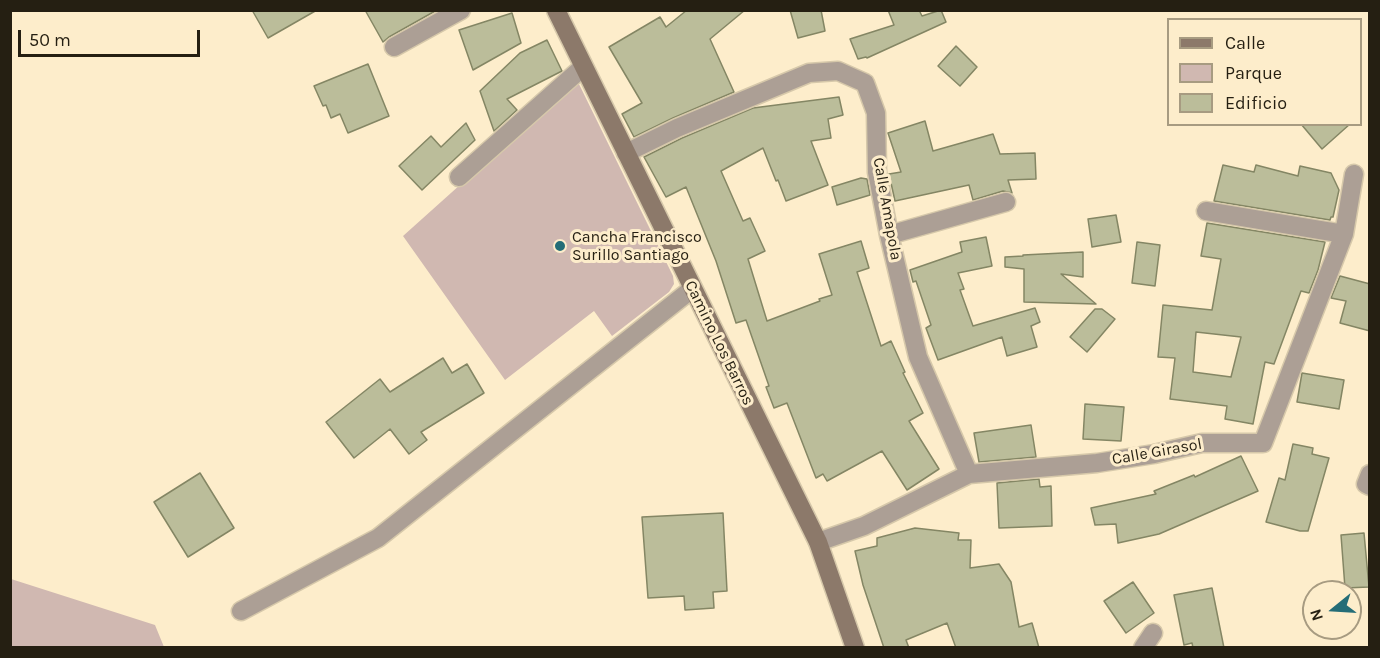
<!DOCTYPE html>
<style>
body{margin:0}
#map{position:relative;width:1380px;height:658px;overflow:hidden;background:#fdedcb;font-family:Karla,sans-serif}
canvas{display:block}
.frame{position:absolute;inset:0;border:12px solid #251f12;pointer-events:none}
.legend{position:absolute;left:1167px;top:18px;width:195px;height:108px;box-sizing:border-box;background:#fdedcb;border:2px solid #a79b81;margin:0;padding:8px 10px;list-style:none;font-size:18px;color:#251f12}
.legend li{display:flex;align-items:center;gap:12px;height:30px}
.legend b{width:30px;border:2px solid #a79b81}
.north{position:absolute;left:1302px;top:580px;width:60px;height:60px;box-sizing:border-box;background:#fdedcb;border:2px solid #a79b81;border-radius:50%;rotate:252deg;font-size:16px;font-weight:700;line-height:24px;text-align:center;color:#251f12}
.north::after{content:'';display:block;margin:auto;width:21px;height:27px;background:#246d77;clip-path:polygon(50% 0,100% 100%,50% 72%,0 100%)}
.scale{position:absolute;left:18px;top:30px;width:182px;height:27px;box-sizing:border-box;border:3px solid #251f12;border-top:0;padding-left:8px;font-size:18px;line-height:21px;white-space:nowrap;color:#251f12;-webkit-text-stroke:4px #fdedcb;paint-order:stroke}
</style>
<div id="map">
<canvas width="1380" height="658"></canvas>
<div class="frame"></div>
<ul class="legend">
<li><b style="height:8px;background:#8c796a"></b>Calle</li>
<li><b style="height:16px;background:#d0b8b1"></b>Parque</li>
<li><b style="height:16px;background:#bbbd9a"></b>Edificio</li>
</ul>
<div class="north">N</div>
<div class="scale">50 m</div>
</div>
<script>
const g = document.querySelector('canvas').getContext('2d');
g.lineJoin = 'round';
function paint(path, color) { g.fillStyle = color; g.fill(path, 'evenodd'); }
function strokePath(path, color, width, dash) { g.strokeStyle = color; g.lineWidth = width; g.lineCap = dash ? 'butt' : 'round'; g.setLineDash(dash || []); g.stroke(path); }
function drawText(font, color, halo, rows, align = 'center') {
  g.font = font + ' Karla,sans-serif'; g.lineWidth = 6; g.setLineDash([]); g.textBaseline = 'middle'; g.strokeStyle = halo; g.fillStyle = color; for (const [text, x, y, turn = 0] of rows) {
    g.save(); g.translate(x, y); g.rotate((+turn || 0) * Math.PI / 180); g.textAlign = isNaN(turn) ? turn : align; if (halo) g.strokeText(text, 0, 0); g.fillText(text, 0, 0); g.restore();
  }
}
paint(new Path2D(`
 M 577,80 L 673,276 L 674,284 L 669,292 L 612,336 L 594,311 L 505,380 L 403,236 Z
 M 11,579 L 155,625 L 164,647 L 11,647 Z`), '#d0b8b1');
const building = new Path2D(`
 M 252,10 L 317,10 L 268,38 Z
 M 365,10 L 437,10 L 389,37 L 383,42 Z
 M 687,10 L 745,10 L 710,39 L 734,92 L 673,118 L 634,137 L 622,114 L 642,103 L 609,47 L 660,17 L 666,27 Z
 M 790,10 L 821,10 L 825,31 L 798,38 Z
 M 888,10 L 919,10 L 922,16 L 941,10 L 946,22 L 867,58 L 866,57 L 858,59 L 850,39 L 894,25 Z
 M 512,13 L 521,43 L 473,70 L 459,30 Z
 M 547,40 L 562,71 L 507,99 L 517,110 L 494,131 L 480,91 L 520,53 Z
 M 956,46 L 977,67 L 960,86 L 938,66 Z
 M 368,64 L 389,116 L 348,133 L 340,114 L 331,118 L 326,105 L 323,106 L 314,86 Z
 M 839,97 L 843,115 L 828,119 L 831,138 L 811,141 L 828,185 L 786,201 L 778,180 L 776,181 L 763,148 L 721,171 L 743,221 L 750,218 L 765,251 L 748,259 L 767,321 L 820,301 L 819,299 L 832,295 L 819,254 L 861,241 L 869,268 L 857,272 L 881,346 L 891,341 L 905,372 L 903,373 L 923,413 L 909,421 L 939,469 L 907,490 L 882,451 L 827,481 L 823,474 L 816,478 L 787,403 L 774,408 L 766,387 L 769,386 L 746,320 L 736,323 L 716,261 L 686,187 L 666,197 L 644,157 L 682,138 L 753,108 Z
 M 925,121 L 933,151 L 993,134 L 1000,154 L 1035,153 L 1036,179 L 1008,180 L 1012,193 L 1003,191 L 973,200 L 969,185 L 895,201 L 889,174 L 901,172 L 888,133 Z
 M 466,123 L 475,140 L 422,190 L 399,166 L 431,136 L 441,147 Z
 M 1301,124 L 1350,124 L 1322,149 Z
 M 1223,165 L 1254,172 L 1256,165 L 1298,176 L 1300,166 L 1331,173 L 1339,190 L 1333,217 L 1331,217 L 1330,220 L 1214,201 Z
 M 861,178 L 867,179 L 870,195 L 837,205 L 832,187 Z
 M 1116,215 L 1121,242 L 1092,247 L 1088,219 Z
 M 1207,223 L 1325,242 L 1318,270 L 1309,293 L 1301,291 L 1274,364 L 1265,362 L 1253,424 L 1225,419 L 1227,406 L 1170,399 L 1175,358 L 1158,357 L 1163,305 L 1212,310 L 1221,259 L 1201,256 ZM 1196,332 L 1241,337 L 1231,377 L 1193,372 Z
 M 986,237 L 992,266 L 958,273 L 964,289 L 960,290 L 973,326 L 1035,308 L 1040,322 L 1031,326 L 1037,347 L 1007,356 L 1002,337 L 938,360 L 926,328 L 931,325 L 916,281 L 913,282 L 910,270 L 962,252 L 960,242 Z
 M 1137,242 L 1160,245 L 1155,286 L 1132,283 Z
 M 1083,252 L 1083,277 L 1061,274 L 1096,304 L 1024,302 L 1024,269 L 1005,267 L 1005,257 L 1023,256 L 1023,255 Z
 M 1340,276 L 1370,284 L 1370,331 L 1340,323 L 1346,301 L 1331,298 Z
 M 1095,309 L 1102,309 L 1115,319 L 1087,352 L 1070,337 Z
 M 443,358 L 452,373 L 467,364 L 484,393 L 421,432 L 427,440 L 409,454 L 390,429 L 354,458 L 326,422 L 380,379 L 390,392 Z
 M 1302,373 L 1344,380 L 1339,409 L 1297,402 Z
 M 1085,404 L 1124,407 L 1121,441 L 1083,439 Z
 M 1031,425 L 1036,457 L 979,462 L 974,433 Z
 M 1293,444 L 1313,448 L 1312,454 L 1329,458 L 1308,531 L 1300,531 L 1266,522 L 1279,478 L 1285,480 Z
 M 1241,456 L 1258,491 L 1159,534 L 1118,543 L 1116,524 L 1095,525 L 1091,508 L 1156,494 L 1154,491 L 1194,475 L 1195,477 Z
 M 200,473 L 234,528 L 188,557 L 154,502 Z
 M 1039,479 L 1040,487 L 1051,486 L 1052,526 L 999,528 L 997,483 Z
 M 723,513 L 727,591 L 713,592 L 714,608 L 685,610 L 684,596 L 648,598 L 642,517 Z
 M 915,528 L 959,533 L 958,540 L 971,540 L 970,568 L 999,564 L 1011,582 L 1019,627 L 1032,623 L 1039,648 L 956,648 L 947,623 L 906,640 L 909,648 L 884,648 L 863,585 L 855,551 L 877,546 L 877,538 Z
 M 1364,533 L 1369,587 L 1345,588 L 1341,535 Z
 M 1133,582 L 1154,613 L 1126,633 L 1104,601 Z
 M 1212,588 L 1224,648 L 1193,648 L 1192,643 L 1184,645 L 1174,595 Z`);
paint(building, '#bbbd9a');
strokePath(building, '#848664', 1.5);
const street = new Path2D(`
 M 394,47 L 461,10
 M 626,153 L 677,128 L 809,73 L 838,71 L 865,83 L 876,113 L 877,172 L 889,235 L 918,357 L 969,474
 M 459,177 L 583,67
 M 1206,211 L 1344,234
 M 889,235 L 1006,202
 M 1370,474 L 1366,484 L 1370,486
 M 818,542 L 864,526 L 969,474 L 1097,463 L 1154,454 L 1202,443 L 1263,443 L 1344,234 L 1354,174
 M 241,611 L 378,538 L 692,289
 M 1143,648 L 1153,633`);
const secondary = new Path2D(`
 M 556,10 L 818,542 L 855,648`);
strokePath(street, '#d6c8aa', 21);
strokePath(secondary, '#d6c8aa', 21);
strokePath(street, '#ac9f95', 18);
strokePath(secondary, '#8c796a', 18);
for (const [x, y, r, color] of [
 [560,246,6,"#246d77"]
]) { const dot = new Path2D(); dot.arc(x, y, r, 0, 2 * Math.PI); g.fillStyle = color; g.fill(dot); strokePath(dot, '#fdedcb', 2); }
drawText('16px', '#251f12', '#fdedcb', [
 ["Calle Amapola",887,209,80],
 ["Camino Los Barros",719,343,64],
 ["Calle Girasol",1157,452,-10]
]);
drawText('16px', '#251f12', '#fdedcb', [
 ["Cancha Francisco",572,237],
 ["Surillo Santiago",572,255]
], 'left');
</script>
